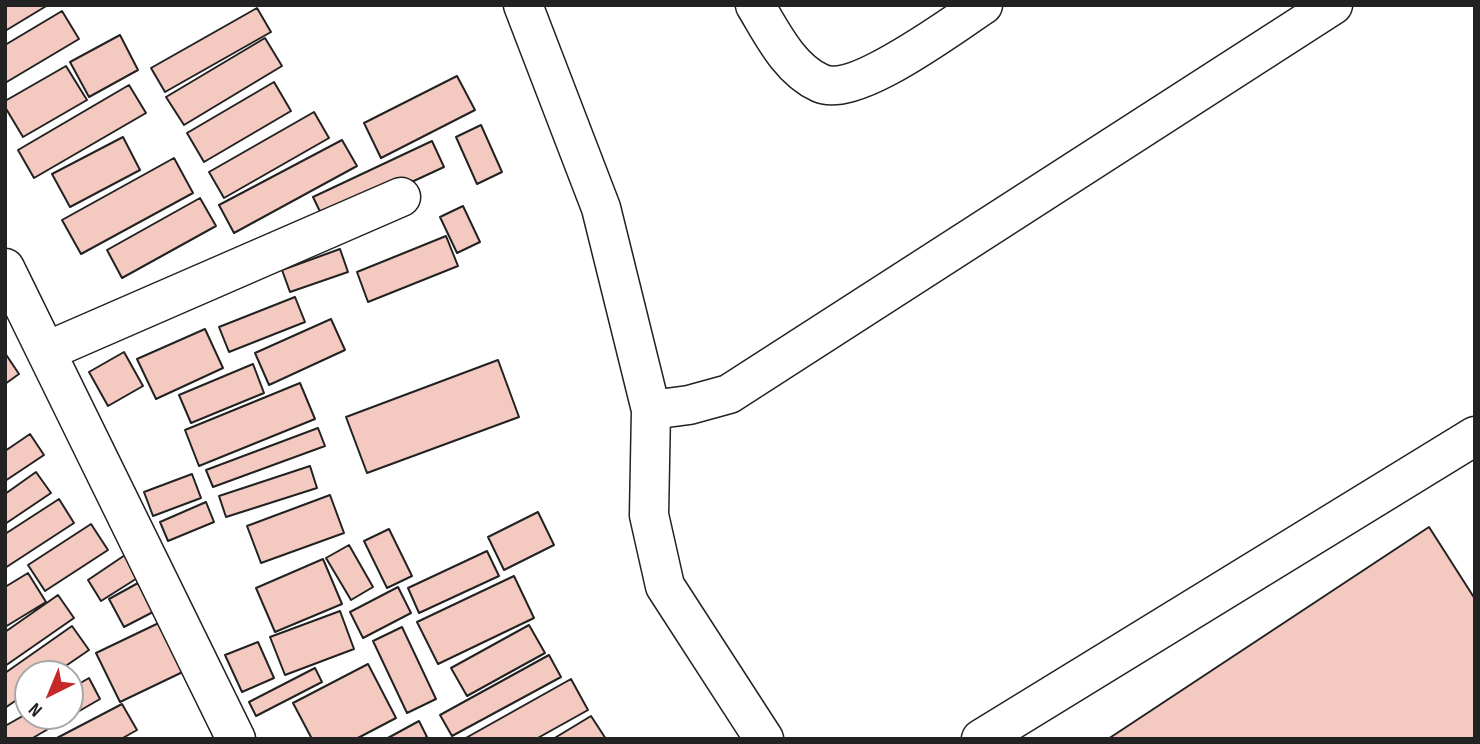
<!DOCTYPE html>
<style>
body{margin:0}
#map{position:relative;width:1480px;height:744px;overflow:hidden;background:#fff;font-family:"Sofia Sans Condensed",sans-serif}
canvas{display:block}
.frame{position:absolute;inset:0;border:7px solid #222;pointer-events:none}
.north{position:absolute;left:14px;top:660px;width:70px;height:70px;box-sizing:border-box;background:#fff;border:2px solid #a7a7a7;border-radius:50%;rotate:223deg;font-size:19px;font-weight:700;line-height:28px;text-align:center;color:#222}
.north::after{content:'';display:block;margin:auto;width:24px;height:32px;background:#c62828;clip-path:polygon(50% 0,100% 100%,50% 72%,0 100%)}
</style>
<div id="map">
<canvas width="1480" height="744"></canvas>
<div class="frame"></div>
<div class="north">N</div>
</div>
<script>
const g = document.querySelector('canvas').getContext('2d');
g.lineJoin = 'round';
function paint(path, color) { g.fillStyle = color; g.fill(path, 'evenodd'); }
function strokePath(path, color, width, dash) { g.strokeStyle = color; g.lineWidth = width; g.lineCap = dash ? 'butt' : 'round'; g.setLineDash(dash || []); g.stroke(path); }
const building = new Path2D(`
 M 5,5 L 48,5 L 5,31 Z
 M 257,8 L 271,32 L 165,92 L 151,68 Z
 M 62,11 L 79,39 L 5,83 L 5,45 Z
 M 120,35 L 138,70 L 89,97 L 70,62 Z
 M 265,38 L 282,66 L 184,125 L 166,97 Z
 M 66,66 L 87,100 L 23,137 L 5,107 L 5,101 Z
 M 457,76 L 475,110 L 381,158 L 364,123 Z
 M 274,82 L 291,111 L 204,162 L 187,133 Z
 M 129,85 L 146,113 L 34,178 L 18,150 Z
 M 314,112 L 329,138 L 224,198 L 209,172 Z
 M 481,125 L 502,172 L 477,184 L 456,137 Z
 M 123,137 L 140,170 L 70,207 L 52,174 Z
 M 342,140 L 357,166 L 234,233 L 219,205 Z
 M 432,141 L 444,167 L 325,222 L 313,197 Z
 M 174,158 L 193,193 L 81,254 L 62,220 Z
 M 200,198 L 216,226 L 122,278 L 107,250 Z
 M 463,206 L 480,242 L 457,253 L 440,217 Z
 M 446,236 L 458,266 L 368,302 L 357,272 Z
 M 340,249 L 348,272 L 290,292 L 282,270 Z
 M 295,297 L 305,322 L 229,352 L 219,327 Z
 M 331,319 L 345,350 L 269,385 L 255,353 Z
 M 205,329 L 223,368 L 156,399 L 137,359 Z
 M 124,352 L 143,386 L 108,406 L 89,372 Z
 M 5,353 L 19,374 L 5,384 Z
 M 498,360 L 519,417 L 367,473 L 346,417 Z
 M 253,364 L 264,393 L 191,423 L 179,395 Z
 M 300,383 L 315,419 L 199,466 L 185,430 Z
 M 318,428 L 325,446 L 213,487 L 206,470 Z
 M 30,434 L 44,455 L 5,481 L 5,451 Z
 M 310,466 L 317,488 L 226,517 L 219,496 Z
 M 36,472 L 51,493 L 5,524 L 5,494 Z
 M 192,474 L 201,498 L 153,516 L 144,492 Z
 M 330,495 L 344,533 L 261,563 L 247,526 Z
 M 59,499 L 74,523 L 5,568 L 5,534 Z
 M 206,502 L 214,522 L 168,541 L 160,522 Z
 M 538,512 L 554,545 L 504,570 L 488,537 Z
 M 91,524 L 108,550 L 45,591 L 28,565 Z
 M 1429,527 L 1475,599 L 1475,739 L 1108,739 Z
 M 389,529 L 412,576 L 387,588 L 364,541 Z
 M 349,545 L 373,587 L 351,600 L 326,558 Z
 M 487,551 L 499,576 L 419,613 L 408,588 Z
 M 125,555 L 139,577 L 101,601 L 88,580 Z
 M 323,559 L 342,604 L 275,632 L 256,588 Z
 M 28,573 L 46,602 L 5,627 L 5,587 Z
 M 514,576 L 534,618 L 438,664 L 417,622 Z
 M 138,583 L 153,612 L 124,627 L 109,599 Z
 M 398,587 L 411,613 L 363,638 L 350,612 Z
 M 58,595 L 74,618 L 5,666 L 5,632 Z
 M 340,611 L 354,649 L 285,675 L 270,637 Z
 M 165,620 L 189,669 L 120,702 L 96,653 Z
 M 529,625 L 545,653 L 467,696 L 451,668 Z
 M 72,626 L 89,650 L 54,674 L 28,674 L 28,692 L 5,708 L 5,673 Z
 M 402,627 L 436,699 L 407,713 L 373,641 Z
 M 258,642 L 274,678 L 242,692 L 225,655 Z
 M 549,655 L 561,677 L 452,736 L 440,715 Z
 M 368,664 L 396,718 L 356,739 L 312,739 L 293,703 Z
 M 315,668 L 322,682 L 256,716 L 249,702 Z
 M 89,678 L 100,699 L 31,739 L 5,739 L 5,726 L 28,713 L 28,716 L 70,716 L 70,689 Z
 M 571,679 L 588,710 L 536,739 L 464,739 Z
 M 122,704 L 137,730 L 121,739 L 55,739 Z
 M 591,716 L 606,739 L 553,739 Z
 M 419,721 L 427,737 L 423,739 L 386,739 Z`);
paint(building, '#f3c9c0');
strokePath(building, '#222', 2);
const minor = new Path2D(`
 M 523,5 L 601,208 L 651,410 L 649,515 L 665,586 L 764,739
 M 755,5 C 772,33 789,69 820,83 C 855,99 952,25 983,5
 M 5,268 L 236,739
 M 47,351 L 401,197
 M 651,410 L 689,405 L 729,394 L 1333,5
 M 981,739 L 1475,436`);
strokePath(minor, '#222', 41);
strokePath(minor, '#fff', 38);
</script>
